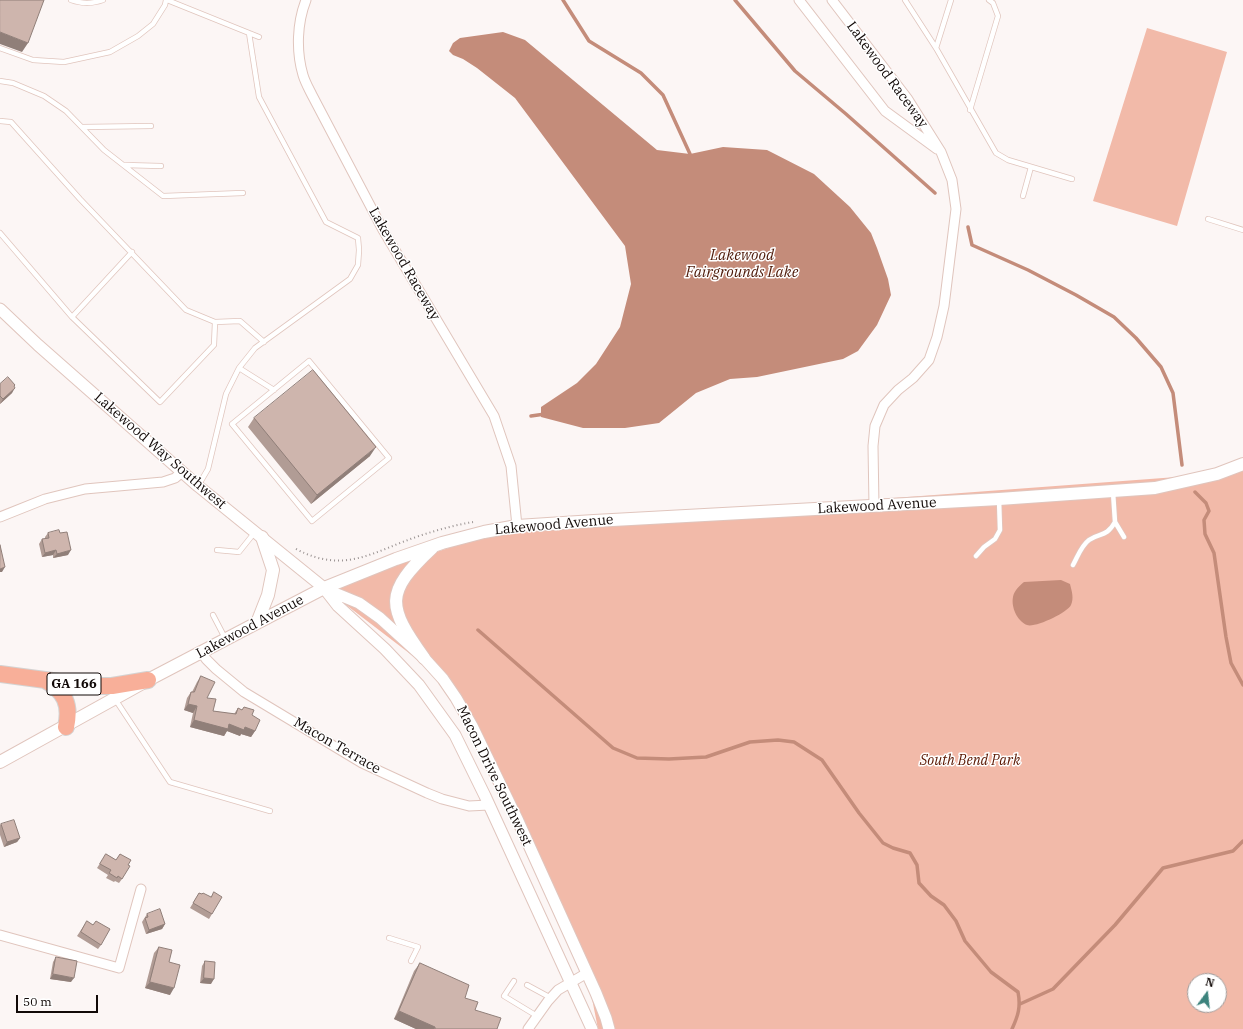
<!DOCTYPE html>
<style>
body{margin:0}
#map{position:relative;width:1243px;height:1029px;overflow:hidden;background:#fcf6f5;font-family:"IBM Plex Serif",serif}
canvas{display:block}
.north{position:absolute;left:1187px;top:973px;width:40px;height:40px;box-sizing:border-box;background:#fff;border:1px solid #a09d9c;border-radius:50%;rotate:15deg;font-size:11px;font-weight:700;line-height:16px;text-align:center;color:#110907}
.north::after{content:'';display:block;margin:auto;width:14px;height:18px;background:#3c837d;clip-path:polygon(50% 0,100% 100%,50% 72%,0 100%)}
.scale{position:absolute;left:16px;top:995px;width:82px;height:18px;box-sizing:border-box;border:2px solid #110907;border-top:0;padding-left:5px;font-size:12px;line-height:14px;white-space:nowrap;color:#110907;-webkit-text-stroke:3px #fff;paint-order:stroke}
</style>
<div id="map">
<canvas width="1243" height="1029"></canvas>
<div class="north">N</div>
<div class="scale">50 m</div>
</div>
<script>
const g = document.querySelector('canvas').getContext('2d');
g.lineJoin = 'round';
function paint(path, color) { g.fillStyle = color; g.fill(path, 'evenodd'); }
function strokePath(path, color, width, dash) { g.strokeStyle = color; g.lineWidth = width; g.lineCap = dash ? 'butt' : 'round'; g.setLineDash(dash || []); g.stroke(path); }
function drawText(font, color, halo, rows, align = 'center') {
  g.font = font + ' "IBM Plex Serif",serif'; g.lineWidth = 3; g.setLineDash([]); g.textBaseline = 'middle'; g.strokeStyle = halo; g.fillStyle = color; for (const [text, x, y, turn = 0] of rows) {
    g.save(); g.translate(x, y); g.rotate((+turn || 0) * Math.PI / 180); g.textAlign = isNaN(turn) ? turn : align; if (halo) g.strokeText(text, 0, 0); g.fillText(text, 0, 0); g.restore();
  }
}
paint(new Path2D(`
 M 1147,28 L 1227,52 L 1177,226 L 1093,201 Z
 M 1243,464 L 1243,1029 L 598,1029 L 587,973 L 472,726 L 443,679 L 324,588 L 517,526 L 1217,474 ZM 1195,981 L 1219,981 L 1219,1005 L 1195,1005 Z`), '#f2baa9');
paint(new Path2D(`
 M 503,32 L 525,40 L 657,150 L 690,154 L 723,147 L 767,150 L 814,174 L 850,207 L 871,233 L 877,248 L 888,279 L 891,295 L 877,325 L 858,351 L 843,359 L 757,377 L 730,379 L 696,393 L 659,423 L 625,428 L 583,428 L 541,417 L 541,407 L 577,383 L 596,364 L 620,327 L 631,284 L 625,246 L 515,98 L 477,68 L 463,59 L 453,55 L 449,51 L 453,43 L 460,38 Z
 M 1061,580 L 1070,584 C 1072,592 1074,598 1071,605 C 1067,613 1035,628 1027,625 C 1017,621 1011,607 1013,597 C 1014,591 1019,586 1024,582 Z`), '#c48c7a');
strokePath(new Path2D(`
 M 563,0 L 589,41 L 641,73 L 663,95 L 690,154 L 689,157
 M 735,0 L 795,71 L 846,114 L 935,193
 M 968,227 L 972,245 L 1028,270 L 1076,295 L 1114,317 L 1136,338 L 1161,367 L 1173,393 L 1182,465
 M 531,416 L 545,414
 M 1195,492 L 1206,503 L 1209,511 L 1204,520 L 1205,534 L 1214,553 L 1226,637 L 1231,663 L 1243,685
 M 478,630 L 613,748 L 637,758 L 669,759 L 706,757 L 750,742 L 778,740 L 794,742 L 822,760 L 859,813 L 883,843 L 893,848 L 910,853 L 917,865 L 919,883 L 931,896 L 944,905 L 956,921 L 965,941 L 991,972 L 1018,992 C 1021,1007 1018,1016 1012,1029
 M 1020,1004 L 1053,989 L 1115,925 L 1163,868 L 1233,851 L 1243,841`), '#c48c7a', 3.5);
const service = new Path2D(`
 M 71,0 C 83,4 91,4 103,0
 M 167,0 L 259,37
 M 905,0 L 936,48 L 996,153 L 1008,160 L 1072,179
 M 0,48 L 33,60 L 64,62 L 110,52 L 138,36 L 153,24 L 165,5 L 166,0
 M 936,48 L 951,0
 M 0,81 L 13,83 L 44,96 L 66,111 L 104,150 L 163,196 L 243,193
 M 970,110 L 998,16 L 993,3 L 989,0
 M 0,121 L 11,122 L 80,199 L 186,310 L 215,322
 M 82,127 L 151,126
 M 124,165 L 161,166
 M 1023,196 L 1031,167
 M 1208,219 L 1243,230
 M 0,233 L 72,317 L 160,402 L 214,345 L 215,322 L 240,321 L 264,342
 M 72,317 L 132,252
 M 309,361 L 389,458 L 312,521 L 232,424 Z
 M 239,368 L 274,390
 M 198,486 L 208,469 L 226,394 L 239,368 L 255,348 L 350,279 L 358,265 L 359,250 L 358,238 L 326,222 L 259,97 L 249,33
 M 1113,492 L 1115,522 L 1124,537
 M 217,550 L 239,552 L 255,532
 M 976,556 L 984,547 L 995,539 L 1000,530 L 999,499
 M 1073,565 C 1078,556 1081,546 1089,540 C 1100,532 1106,538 1115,522
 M 213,615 L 225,638
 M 115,699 L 170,782 L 270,811
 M 389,938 L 418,947 L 411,961
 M 514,981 L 504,996 L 537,1016
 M 527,985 L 551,998`);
const minor = new Path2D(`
 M 306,0 C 297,23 296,51 303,75 C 305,82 309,89 312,95 L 383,230 L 494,416 L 511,466 L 517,526
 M 799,0 L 885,111 L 937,149
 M 832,0 L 907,98 L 941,152 L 952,180 L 956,209 L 944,306 L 937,337 L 929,360 L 913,378 L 898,390 L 884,405 L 875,426 L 873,446 L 874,506
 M 0,517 L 45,499 L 85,489 L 163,482 L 175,478 L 182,472
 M 202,653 L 206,659 L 216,669 L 244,692 L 362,763 L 427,793 L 442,799 L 469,806 L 489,805
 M 0,935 L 119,968 L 141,889
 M 528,1029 L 548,1001 L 558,990 L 587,973`);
const tertiary = new Path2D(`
 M 0,309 L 38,345 L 198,486 L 324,588 L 338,606 L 385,649 L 419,685 L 455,735 L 485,796 L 592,1029
 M 325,589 L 359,603 L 380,618 L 424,658 L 443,679 L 456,698 L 472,726 L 518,821 L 596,993 L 606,1018 L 609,1029`);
const secondary = new Path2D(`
 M 257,623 L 268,595 L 273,570 L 262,537
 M 424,658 C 387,606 384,593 432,548
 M 0,762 L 148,680 L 274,614 L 324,588 L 396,559 L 442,543 L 484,532 L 517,526 L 594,521 L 999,499 L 1155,488 L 1217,474 L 1243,464`);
const motorway = new Path2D(`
 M 0,674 L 90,686 L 112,686 L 148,680
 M 45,680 C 65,691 71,705 66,727`);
strokePath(service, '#e0c5bd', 6);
strokePath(minor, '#e0c5bd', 11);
strokePath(tertiary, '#e0c5bd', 13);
strokePath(secondary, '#e0c5bd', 14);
strokePath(motorway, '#d4d3d2', 18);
strokePath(new Path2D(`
 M 296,549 C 345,575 374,551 419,536 C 437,530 455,525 473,522`), '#9a9392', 2, [1, 3]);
strokePath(service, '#fff', 4.5);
strokePath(minor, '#fff', 9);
strokePath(tertiary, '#fff', 11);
strokePath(secondary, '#fff', 12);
strokePath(motorway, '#f8af99', 16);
paint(new Path2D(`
 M 0,384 L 14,386 L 12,393 L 0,404 Z
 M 254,418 L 370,456 L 311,504 L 248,427 Z
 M 48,533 L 60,533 L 68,555 L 53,558 L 53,555 L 42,557 L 39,544 L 42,539 L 45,539 L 45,537 Z
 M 201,676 L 207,698 L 213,711 L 234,714 L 238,708 L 242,710 L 244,707 L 252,715 L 255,731 L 251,737 L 241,734 L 240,736 L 227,731 L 224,736 L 190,727 L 193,713 L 184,710 L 187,698 L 191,692 L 192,692 L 197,682 Z
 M 1,824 L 20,838 L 17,842 L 4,847 L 0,835 L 0,825 Z
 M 106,854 L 116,860 L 120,854 L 128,865 L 122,879 L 119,883 L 115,881 L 114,882 L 106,878 L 108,875 L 97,868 Z
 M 214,892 L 212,914 L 209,919 L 190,908 L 199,893 L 211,897 Z
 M 147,914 L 165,924 L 162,929 L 146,934 L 142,922 Z
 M 87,921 L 93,925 L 96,921 L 101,945 L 98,949 L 77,936 Z
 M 159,947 L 169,962 L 170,995 L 145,988 L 154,953 Z
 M 56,957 L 71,982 L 50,979 L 53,962 Z
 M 205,961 L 211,984 L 200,983 L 202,966 Z
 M 420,963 L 465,998 L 475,1010 L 497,1029 L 416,1029 L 394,1019 L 414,971 Z`), '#b19c95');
paint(new Path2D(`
 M 0,32 L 28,43 L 22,52 L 0,44 Z
 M 15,388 L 12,393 L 0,404 L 3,399 Z
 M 376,447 L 370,456 L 311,504 L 317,495 Z
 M 56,550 L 53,555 L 42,557 L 45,553 Z
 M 71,550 L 68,555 L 53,558 L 57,554 Z
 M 5,567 L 2,572 L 0,572 L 0,569 Z
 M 188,704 L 197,706 L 193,713 L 184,710 Z
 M 194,720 L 229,724 L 245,727 L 255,731 L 251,737 L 241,734 L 240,736 L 227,731 L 224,736 L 190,727 Z
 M 20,838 L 17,842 L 4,847 L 7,842 Z
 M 165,924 L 162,929 L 146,934 L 149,930 Z
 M 53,974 L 74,978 L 71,982 L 50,979 Z
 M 204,978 L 214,979 L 211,984 L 200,983 Z
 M 150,982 L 174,988 L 170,995 L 145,988 Z
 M 399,1011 L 435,1027 L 434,1029 L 416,1029 L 394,1019 Z`), '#907f79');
const building = new Path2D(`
 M 0,0 L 44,0 L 28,43 L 0,32 Z
 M 313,370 L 376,447 L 317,495 L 254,418 Z
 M 8,377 L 15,385 L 14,386 L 15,388 L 3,399 L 0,396 L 0,384 Z
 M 59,530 L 60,533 L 67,532 L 71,550 L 57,554 L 56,550 L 45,553 L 42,539 L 49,538 L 48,533 Z
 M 0,545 L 5,567 L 0,569 Z
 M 201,676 L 215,682 L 207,698 L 216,699 L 213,711 L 236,714 L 238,708 L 242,710 L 244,707 L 254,710 L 252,715 L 260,720 L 255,731 L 245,727 L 244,730 L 229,724 L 228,729 L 194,720 L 197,706 L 188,704 L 191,692 L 194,692 Z
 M 14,820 L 20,838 L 7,842 L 1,824 Z
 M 106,854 L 116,860 L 120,854 L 131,860 L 128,865 L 130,866 L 122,879 L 118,876 L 117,878 L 109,873 L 111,870 L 100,864 Z
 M 214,892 L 222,897 L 212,914 L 193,903 L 199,893 L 202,894 L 203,893 L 211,897 Z
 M 160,909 L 165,924 L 149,930 L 145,918 L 148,917 L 147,914 Z
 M 87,921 L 93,925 L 96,921 L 110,929 L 101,945 L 81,932 Z
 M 159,947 L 172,950 L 169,962 L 180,965 L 174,988 L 150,982 Z
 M 56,957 L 77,961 L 74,978 L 53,974 Z
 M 205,961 L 215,962 L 214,979 L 204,978 Z
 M 420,963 L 469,985 L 465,998 L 478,1002 L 475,1010 L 501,1018 L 497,1029 L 435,1029 L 435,1027 L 399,1011 Z`);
paint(building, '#ceb5ad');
strokePath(building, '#907f79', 1);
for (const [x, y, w] of [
 [74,684,54]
]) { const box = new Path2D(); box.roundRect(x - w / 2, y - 11, w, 22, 3); g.fillStyle = '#fff'; g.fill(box); strokePath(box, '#110907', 1); }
drawText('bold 13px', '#110907', null, [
 ["GA 166",74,684]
]);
drawText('14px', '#110907', '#fff', [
 ["Lakewood Raceway",887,75,54],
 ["Lakewood Raceway",404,264,60],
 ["Lakewood Way Southwest",160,451,41],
 ["Lakewood Avenue",877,506,-3],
 ["Lakewood Avenue",554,525,-5],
 ["Lakewood Avenue",250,627,-28],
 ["Macon Terrace",337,746,30],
 ["Macon Drive Southwest",494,776,64]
]);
drawText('italic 14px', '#5a1600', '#fff', [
 ["South Bend Park",970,761]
]);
drawText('italic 15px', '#4e1a09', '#fff', [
 ["Lakewood",742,256],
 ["Fairgrounds Lake",742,273]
]);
</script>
